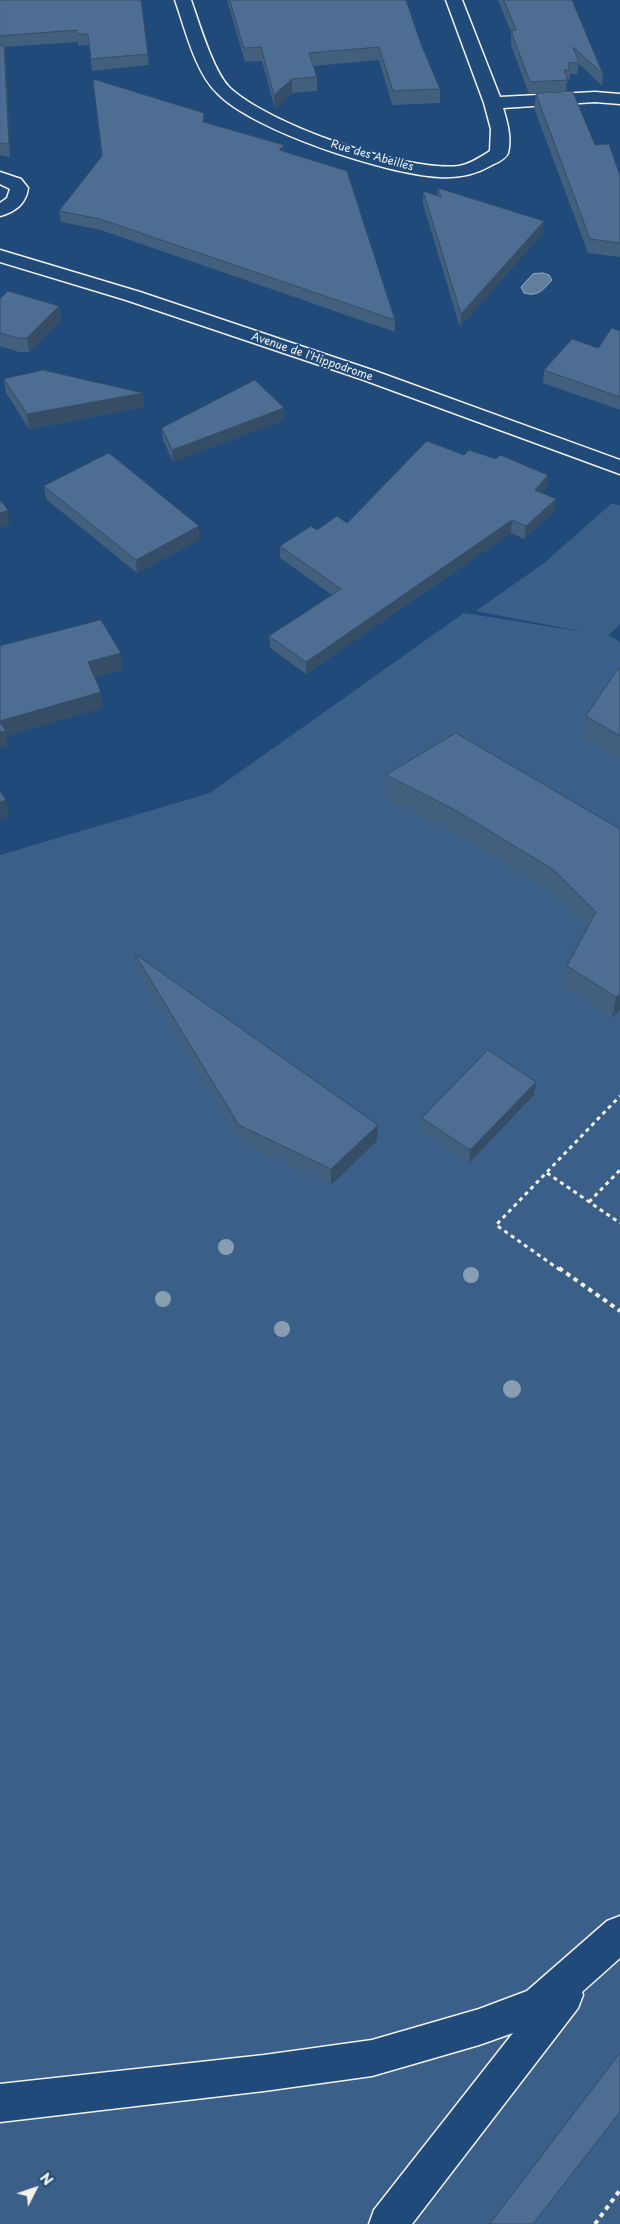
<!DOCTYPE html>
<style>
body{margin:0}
#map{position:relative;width:620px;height:2224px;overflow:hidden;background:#1f4a7a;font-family:"Playpen Sans",sans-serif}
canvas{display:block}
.north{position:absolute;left:10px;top:2164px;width:50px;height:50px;-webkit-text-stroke:4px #1f4a7a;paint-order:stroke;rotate:49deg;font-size:14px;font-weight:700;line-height:20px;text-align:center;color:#f4f1e8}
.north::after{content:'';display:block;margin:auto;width:18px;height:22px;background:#f4f1e8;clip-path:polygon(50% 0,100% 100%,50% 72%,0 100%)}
</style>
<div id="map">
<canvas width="620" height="2224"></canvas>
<div class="north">N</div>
</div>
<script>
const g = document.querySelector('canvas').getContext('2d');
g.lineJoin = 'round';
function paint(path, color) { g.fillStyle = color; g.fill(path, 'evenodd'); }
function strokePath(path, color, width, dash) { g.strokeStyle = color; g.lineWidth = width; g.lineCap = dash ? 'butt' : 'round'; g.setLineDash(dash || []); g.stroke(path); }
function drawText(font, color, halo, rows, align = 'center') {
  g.font = font + ' "Playpen Sans",sans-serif'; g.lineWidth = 4; g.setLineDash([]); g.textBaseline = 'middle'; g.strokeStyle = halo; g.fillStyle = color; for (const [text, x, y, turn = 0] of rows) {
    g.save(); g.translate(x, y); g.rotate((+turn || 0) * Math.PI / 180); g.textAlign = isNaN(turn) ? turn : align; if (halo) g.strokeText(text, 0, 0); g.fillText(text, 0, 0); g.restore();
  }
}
paint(new Path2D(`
 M 612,503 L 620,506 L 620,624 L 609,635 L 620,642 L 620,2224 L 0,2224 L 0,855 L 210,793 L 464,613 L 584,632 L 476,611 L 544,563 Z`), '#3a5f88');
const water = new Path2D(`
 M 543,273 L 549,275 L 552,280 C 543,290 538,297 524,293 L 521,287 L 533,274 Z`);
paint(water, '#627e9d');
strokePath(water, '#9cacbb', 1);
const minor = new Path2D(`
 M 175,0 L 191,0 C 199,23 213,70 229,87 C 269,125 405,172 459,166 C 470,164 481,157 490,151 L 491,129 L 484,103 L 446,0 L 462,0 L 500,97 L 595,92 L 620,94 L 620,104 L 595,102 L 503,108 C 507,121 512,138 508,153 C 506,159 496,163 490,166 C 475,175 457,178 439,177 C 386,174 253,131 217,93 C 195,72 185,28 175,0 Z
 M 0,172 L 21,179 L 28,188 C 26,204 15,212 0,216 L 0,203 L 7,198 L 10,189 L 0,184 Z
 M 0,250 L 140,292 L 375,371 L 620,460 L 620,474 L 361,379 L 126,300 L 0,262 Z
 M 620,1916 L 620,1958 L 582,1992 L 583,1995 L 578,2008 L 412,2224 L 369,2224 L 374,2210 L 513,2033 L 479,2045 L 372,2076 L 264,2091 L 0,2122 L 0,2084 L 264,2055 L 372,2040 L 479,2009 L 527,1991 L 607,1921 Z`);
strokePath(minor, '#f4f1e8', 3);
strokePath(new Path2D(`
 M 547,1173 L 620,1223
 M 589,1202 L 620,1170
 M 560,1270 L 496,1225 L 620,1096`), '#f4f1e8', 3, [4, 4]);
strokePath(new Path2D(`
 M 559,1268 L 620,1311
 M 595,2224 L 620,2190`), '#f4f1e8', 4, [4.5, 4.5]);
paint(minor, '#1f4a7a');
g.fillStyle = '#8a9eb1';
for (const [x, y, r] of [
 [226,1247,8],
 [471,1275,8],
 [163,1299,8],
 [282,1329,8],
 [512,1389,9]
]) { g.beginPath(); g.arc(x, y, r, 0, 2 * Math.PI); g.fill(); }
paint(new Path2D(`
 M 0,0 L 148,54 L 149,65 L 92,71 L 89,45 L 78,46 L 78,42 L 4,47 L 6,57 L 10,157 L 0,155 Z
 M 227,0 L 406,0 L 421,44 L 440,89 L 440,103 L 392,105 L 379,60 L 313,66 L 317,77 L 317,91 L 292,93 L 275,109 L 262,61 L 245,62 Z
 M 498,0 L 572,0 L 603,74 L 602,86 L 579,64 L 577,74 L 570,74 L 569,81 L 567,82 L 566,92 L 529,94 L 511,45 L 511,32 Z
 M 536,94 L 595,145 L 620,176 L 620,257 L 588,253 L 534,108 Z
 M 205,122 L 284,145 L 284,151 L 395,320 L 395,332 L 101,230 L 61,222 L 59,211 Z
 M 438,188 L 544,221 L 542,234 L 460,327 L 423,204 L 423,191 L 437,196 Z
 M 0,299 L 59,306 L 61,320 L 29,352 L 19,352 L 0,346 Z
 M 620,331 L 620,410 L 543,383 L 544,370 L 598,348 Z
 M 4,379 L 143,393 L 144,407 L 29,429 L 6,393 Z
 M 284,420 L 173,462 L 163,440 L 162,428 Z
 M 464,455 L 496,459 L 548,475 L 547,487 L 542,493 L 555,511 L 524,539 L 511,533 L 306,674 L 270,648 L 269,636 L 332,595 L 280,558 L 280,546 L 317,530 L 347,523 Z
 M 44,486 L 199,540 L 137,573 L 46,499 Z
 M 620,669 L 620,760 L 582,738 L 586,716 Z
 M 386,775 L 620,830 L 620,1010 L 612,1018 L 563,987 L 567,966 L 587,928 L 550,891 L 455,833 L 385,797 Z
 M 135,954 L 378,1125 L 377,1141 L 331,1185 L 240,1141 L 137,971 Z
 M 536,1082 L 534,1095 L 469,1163 L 421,1131 L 422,1118 Z`), '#425f7e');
paint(new Path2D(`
 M 4,45 L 6,57 L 10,157 L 9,144 Z
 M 292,79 L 292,93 L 275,109 L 274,95 Z
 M 284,145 L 284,156 L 279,150 Z
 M 544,221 L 542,234 L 460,327 L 461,314 Z
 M 59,306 L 61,320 L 29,352 L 27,338 Z
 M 143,393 L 144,407 L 29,429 L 27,414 Z
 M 284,408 L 284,420 L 173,462 L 172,450 Z
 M 548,475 L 547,487 L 534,502 L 535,490 Z
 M 556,499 L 555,511 L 524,539 L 526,526 Z
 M 8,510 L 10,524 L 0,528 L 0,513 Z
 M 512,520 L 511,533 L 306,674 L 306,662 Z
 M 199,526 L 199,540 L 137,573 L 136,560 Z
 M 121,653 L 122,670 L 90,679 L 88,662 Z
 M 101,692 L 103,708 L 7,736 L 8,747 L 0,749 L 0,721 Z
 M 6,800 L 9,816 L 0,819 L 0,802 Z
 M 620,994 L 620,1010 L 612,1018 L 616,997 Z
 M 536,1082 L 534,1095 L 469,1163 L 470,1150 Z
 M 378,1125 L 377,1141 L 331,1185 L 331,1169 Z`), '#364d66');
const building = new Path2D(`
 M 0,0 L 141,0 L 148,54 L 91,59 L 88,34 L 77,34 L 77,30 L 0,36 Z
 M 230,0 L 406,0 L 421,44 L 440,89 L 393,91 L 379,47 L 309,53 L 317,77 L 292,79 L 274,95 L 261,47 L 244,48 Z
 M 504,0 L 572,0 L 603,74 L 573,47 L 579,62 L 568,63 L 570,70 L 564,70 L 568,80 L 530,82 L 512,34 L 512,30 L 516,30 Z
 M 0,45 L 4,45 L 9,144 L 0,143 Z
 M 93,79 L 204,113 L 203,122 L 284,145 L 279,150 L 347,171 L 395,320 L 100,219 L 59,211 L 102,156 Z
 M 573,92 L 595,145 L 609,144 L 620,176 L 620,243 L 590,239 L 536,94 Z
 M 438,188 L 544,221 L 461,314 L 423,191 L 441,197 Z
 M 8,291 L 59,306 L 27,338 L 18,338 L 0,333 L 0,299 Z
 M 612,328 L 620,331 L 620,397 L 544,370 L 572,339 L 598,348 Z
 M 43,370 L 143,393 L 27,414 L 4,379 Z
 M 255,380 L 284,408 L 172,450 L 162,428 Z
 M 427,441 L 464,455 L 469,450 L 496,459 L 500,455 L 548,475 L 535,490 L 556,499 L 526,526 L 512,520 L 306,662 L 269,636 L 341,589 L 280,546 L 311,526 L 317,530 L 337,516 L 347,523 Z
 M 109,453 L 199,526 L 136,560 L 44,486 Z
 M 0,500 L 8,510 L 0,513 Z
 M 101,620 L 121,653 L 88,662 L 101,692 L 0,721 L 0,646 Z
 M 620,669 L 620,736 L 586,716 L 617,670 Z
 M 0,722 L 6,731 L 0,732 Z
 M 456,733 L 620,829 L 620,994 L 616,997 L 567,966 L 596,912 L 554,870 L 457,811 L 386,775 Z
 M 0,791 L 6,800 L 0,802 Z
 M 135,954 L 378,1125 L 331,1169 L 239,1125 Z
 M 488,1050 L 536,1082 L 470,1150 L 422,1118 Z
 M 620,2053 L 620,2112 L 533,2224 L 490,2224 Z`);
paint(building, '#4d6e92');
strokePath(building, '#364d66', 1);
drawText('11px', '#f4f1e8', '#1f4a7a', [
 ["Rue des Abeilles",372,156,16],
 ["Avenue de l'Hippodrome",312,357,19]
]);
</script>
